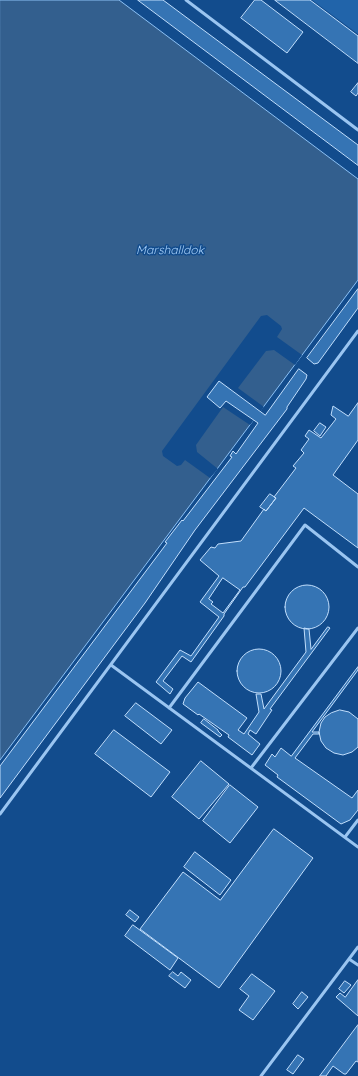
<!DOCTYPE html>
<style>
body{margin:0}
canvas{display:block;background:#124c8d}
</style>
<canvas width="358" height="1076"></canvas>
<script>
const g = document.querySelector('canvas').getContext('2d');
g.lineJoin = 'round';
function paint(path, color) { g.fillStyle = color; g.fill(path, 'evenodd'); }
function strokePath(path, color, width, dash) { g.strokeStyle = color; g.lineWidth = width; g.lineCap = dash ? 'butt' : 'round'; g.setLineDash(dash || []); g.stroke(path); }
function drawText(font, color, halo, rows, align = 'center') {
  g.font = font + ' Quicksand,sans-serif'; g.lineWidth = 3; g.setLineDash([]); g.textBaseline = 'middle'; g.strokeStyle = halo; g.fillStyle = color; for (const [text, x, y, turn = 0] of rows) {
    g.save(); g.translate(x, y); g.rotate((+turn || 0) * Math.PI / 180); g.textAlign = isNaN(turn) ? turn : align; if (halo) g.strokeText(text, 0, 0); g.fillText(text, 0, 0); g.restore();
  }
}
paint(new Path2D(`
 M 312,0 L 358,0 L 358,34 Z`), '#2164aa');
const water = new Path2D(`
 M 0,0 L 119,0 L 358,179 L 358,280 L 0,760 Z`);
paint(water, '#335f8e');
strokePath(water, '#8cc1f5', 1);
paint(new Path2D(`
 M 267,315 L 281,326 L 282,329 L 277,337 L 302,355 L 295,365 L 274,350 L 266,351 L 238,388 L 264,407 L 250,425 L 223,407 L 196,445 L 197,452 L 218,469 L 210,478 L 185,460 L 181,465 L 177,466 L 163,456 L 162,451 L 261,316 Z`), '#124c8d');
const building = new Path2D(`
 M 138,0 L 163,0 L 358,145 L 358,165 Z
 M 255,0 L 261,0 L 303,32 L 287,53 L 241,18 Z
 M 275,0 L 310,0 L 358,36 L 358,63 Z
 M 358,83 L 358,93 L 356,96 L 351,92 Z
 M 358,289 L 358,308 L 318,363 L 314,364 L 307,358 Z
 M 299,369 L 307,375 L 306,379 L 287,407 L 287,409 L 195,530 L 145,603 L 0,798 L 0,766 L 167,543 L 165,542 L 182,520 L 183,521 L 232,457 L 230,456 L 233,451 L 236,454 L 258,423 L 226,401 L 220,408 L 207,397 L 219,381 L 265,415 Z
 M 358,403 L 358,440 L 333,475 L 358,494 L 358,548 L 304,508 L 245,587 L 243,587 L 224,614 L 224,616 L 191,662 L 182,656 L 163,681 L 173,689 L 170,694 L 156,682 L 180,650 L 191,656 L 219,617 L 200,602 L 219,576 L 200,560 L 211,547 L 215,548 L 218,544 L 241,541 L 264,509 L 266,511 L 276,498 L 274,497 L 296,468 L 293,466 L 304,453 L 301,450 L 309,439 L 305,436 L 309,430 L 321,438 L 336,419 L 331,415 L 333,406 L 348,416 ZM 223,578 L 240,590 L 223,613 L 211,604 L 213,602 L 209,599 Z
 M 320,423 L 326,427 L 320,436 L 314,431 Z
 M 270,494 L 276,498 L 266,511 L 260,507 Z
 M285 607a22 22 0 1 1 44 0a22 22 0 1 1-44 0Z
 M 328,627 L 330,628 L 270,709 L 272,710 L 256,734 L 250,730 L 248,734 L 260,744 L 252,755 L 228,737 L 229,735 L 199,714 L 198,715 L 183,704 L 185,698 L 198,682 L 247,718 L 238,730 L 244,734 L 259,712 L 256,694 L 261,694 L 264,709 L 306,652 L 304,628 L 309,629 L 311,649 Z
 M237 671a22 22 0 1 1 44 0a22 22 0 1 1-44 0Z
 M 358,667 L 358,670 L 312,732 L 319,732 L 319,734 L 313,734 L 295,758 L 352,798 L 358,790 L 358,810 L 350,820 L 341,824 L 277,777 L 278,775 L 265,765 L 272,754 L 275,757 L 281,748 L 291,756 Z
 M 136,703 L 172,730 L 161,744 L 125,716 Z
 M 340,710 L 349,712 L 358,719 L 358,747 L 352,752 L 343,755 L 334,753 L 326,748 L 321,741 L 319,732 L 321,723 L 325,717 L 331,713 Z
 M 204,719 L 218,730 L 218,731 L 222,735 L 220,737 L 201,723 Z
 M 114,730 L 170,772 L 151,797 L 95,754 Z
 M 201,761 L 229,784 L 199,819 L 172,797 Z
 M 230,785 L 258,807 L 230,843 L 203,821 Z
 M 274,829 L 313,858 L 219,988 L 140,929 L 183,872 L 220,900 Z
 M 195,852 L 231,880 L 220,895 L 184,867 Z
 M 130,910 L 139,917 L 135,922 L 126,915 Z
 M 133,925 L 178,958 L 170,970 L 125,936 Z
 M 173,972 L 178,976 L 181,972 L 191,980 L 185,988 L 169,976 Z
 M 252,974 L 275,991 L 253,1020 L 239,1010 L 249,996 L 240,989 Z
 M 358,980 L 358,1016 L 336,997 L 340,993 L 345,997 Z
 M 345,981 L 351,985 L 344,993 L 339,989 Z
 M 302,992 L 308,997 L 298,1009 L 293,1004 Z
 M 358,1025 L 358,1062 L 356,1061 L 346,1074 L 344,1074 L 333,1066 L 326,1076 L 320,1076 Z
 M 298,1055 L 304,1059 L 293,1074 L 287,1070 Z`);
paint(building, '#3574b4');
strokePath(building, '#c1defc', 1);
strokePath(new Path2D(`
 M 186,0 L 358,130
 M 111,665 L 358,847
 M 169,708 L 305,525 L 358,567
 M 251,768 L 358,628
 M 0,814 L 358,331
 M 345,837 L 358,820
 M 349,959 L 358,965
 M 261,1076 L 358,947`), '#9ac5f1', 3);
drawText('italic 12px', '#a6cff9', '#124c8d', [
 ["Marshalldok",170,250]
]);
</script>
